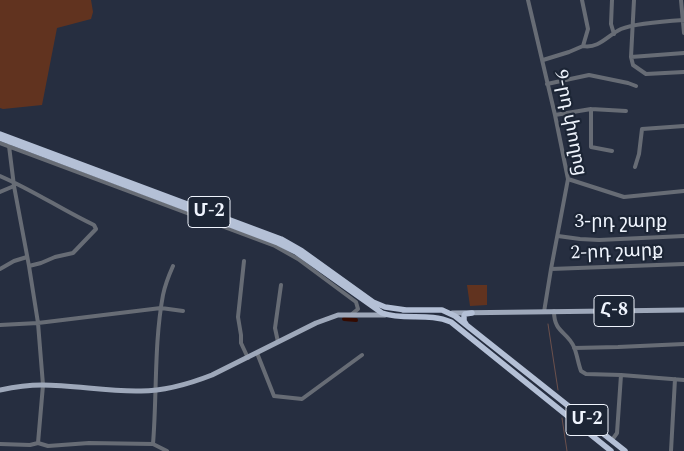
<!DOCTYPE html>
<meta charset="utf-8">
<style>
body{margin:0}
canvas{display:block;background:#262e40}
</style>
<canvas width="684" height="451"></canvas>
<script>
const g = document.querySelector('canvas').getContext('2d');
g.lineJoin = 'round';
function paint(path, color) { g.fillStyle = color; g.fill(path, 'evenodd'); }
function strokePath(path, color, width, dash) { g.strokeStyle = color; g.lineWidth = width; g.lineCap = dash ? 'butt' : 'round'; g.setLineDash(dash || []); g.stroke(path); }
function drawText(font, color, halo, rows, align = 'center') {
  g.font = font + ' Spectral,"Noto Sans Armenian",serif'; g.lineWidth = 4.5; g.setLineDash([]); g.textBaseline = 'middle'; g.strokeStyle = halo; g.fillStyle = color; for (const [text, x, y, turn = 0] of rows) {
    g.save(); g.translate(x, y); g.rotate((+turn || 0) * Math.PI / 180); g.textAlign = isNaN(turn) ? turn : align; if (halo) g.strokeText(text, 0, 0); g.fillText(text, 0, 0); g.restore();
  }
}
paint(new Path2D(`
 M 0,0 L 91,0 L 93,12 L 91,19 L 57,28 L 42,105 L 3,109 L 0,108 Z
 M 467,285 L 487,285 L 487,305 L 470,306 Z`), '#61331f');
strokePath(new Path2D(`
 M 548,324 L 558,390
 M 562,418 L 567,451`), '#6b504c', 1);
strokePath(new Path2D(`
 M 344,319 L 356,320`), '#330a00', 4);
strokePath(new Path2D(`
 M 528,0 L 555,115 L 568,179 L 551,269 L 544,312
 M 612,0 L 611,24 L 614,34
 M 634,0 L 631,57 L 633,65 L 646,74 L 684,72
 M 681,0 L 684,33
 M 583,46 C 599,49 608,35 621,29 C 636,23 668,21 684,20
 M 631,57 L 684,53
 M 543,60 L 569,52 L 583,46 L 588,29 L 582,0
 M 547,84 L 589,75 L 628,83 L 636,86
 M 591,109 L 626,111
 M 555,115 L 591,109 L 591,147 L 612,151
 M 0,143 L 275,246 L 298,259 L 356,302 L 358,309 L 352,314
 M 9,146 L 14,186 L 29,266 L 38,323 L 43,385 L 38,443
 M 635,167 L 639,154 L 642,129 L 684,126
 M 0,176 C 33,190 62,210 94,225 L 96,229 L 73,253 L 55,257 L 41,263 L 29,266
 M 568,179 L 624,197 L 684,191
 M 0,192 L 14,186
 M 558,236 L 580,239 L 599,240 L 684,236
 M 244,261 L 238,317 L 241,335 L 241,343 L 248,358
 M 0,269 L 14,261 L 27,257
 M 551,269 L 684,264
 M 554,311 C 554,333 567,331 574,347 C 577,354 578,363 581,371 L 586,374 L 621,375 L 684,380
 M 0,325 L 38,323 L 161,308 L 183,311
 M 278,342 L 275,328 L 281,285
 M 574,348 L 618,347 L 684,344
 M 257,353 L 274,396 L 302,399 L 362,355
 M 612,440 L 617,433 L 621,375
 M 0,444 L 30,445 L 38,443 L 48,446 L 89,443 L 153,444 L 167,451
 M 153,444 C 157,395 154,343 163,295 C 165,285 169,275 173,266
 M 671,451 L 675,379`), '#676c75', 4);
strokePath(new Path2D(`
 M 452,313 L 684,310
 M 0,390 C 14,387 28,385 42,385 C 75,385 108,392 141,391 C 166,391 189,384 212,375 L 316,323 L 338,315 L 385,315`), '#9ea8ba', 5);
strokePath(new Path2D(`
 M 0,134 L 281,239 L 302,251 L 373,302 L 385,307 L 406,310
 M 0,138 L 278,243 L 296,252 L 382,313 C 404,321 429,312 451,322 L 611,451
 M 403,310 L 442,310 L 455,316 L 625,451
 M 466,324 L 464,321 L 464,316 L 465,314 L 472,313`), '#b4c0d6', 5.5);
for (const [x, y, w] of [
 [209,212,42],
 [614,311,40],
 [587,420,42]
]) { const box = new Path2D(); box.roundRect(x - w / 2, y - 15.5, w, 31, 4); g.fillStyle = '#1c2535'; g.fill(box); strokePath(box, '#eff4fd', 1); }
drawText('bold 18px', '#eff4fd', null, [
 ["Մ-2",209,212],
 ["Հ-8",614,311],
 ["Մ-2",587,420]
]);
drawText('19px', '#eff4fd', '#1c2535', [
 ["9-րդ փողոց",569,123,79],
 ["3-րդ շարք",621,223],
 ["2-րդ շարք",617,253,-2]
]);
</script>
